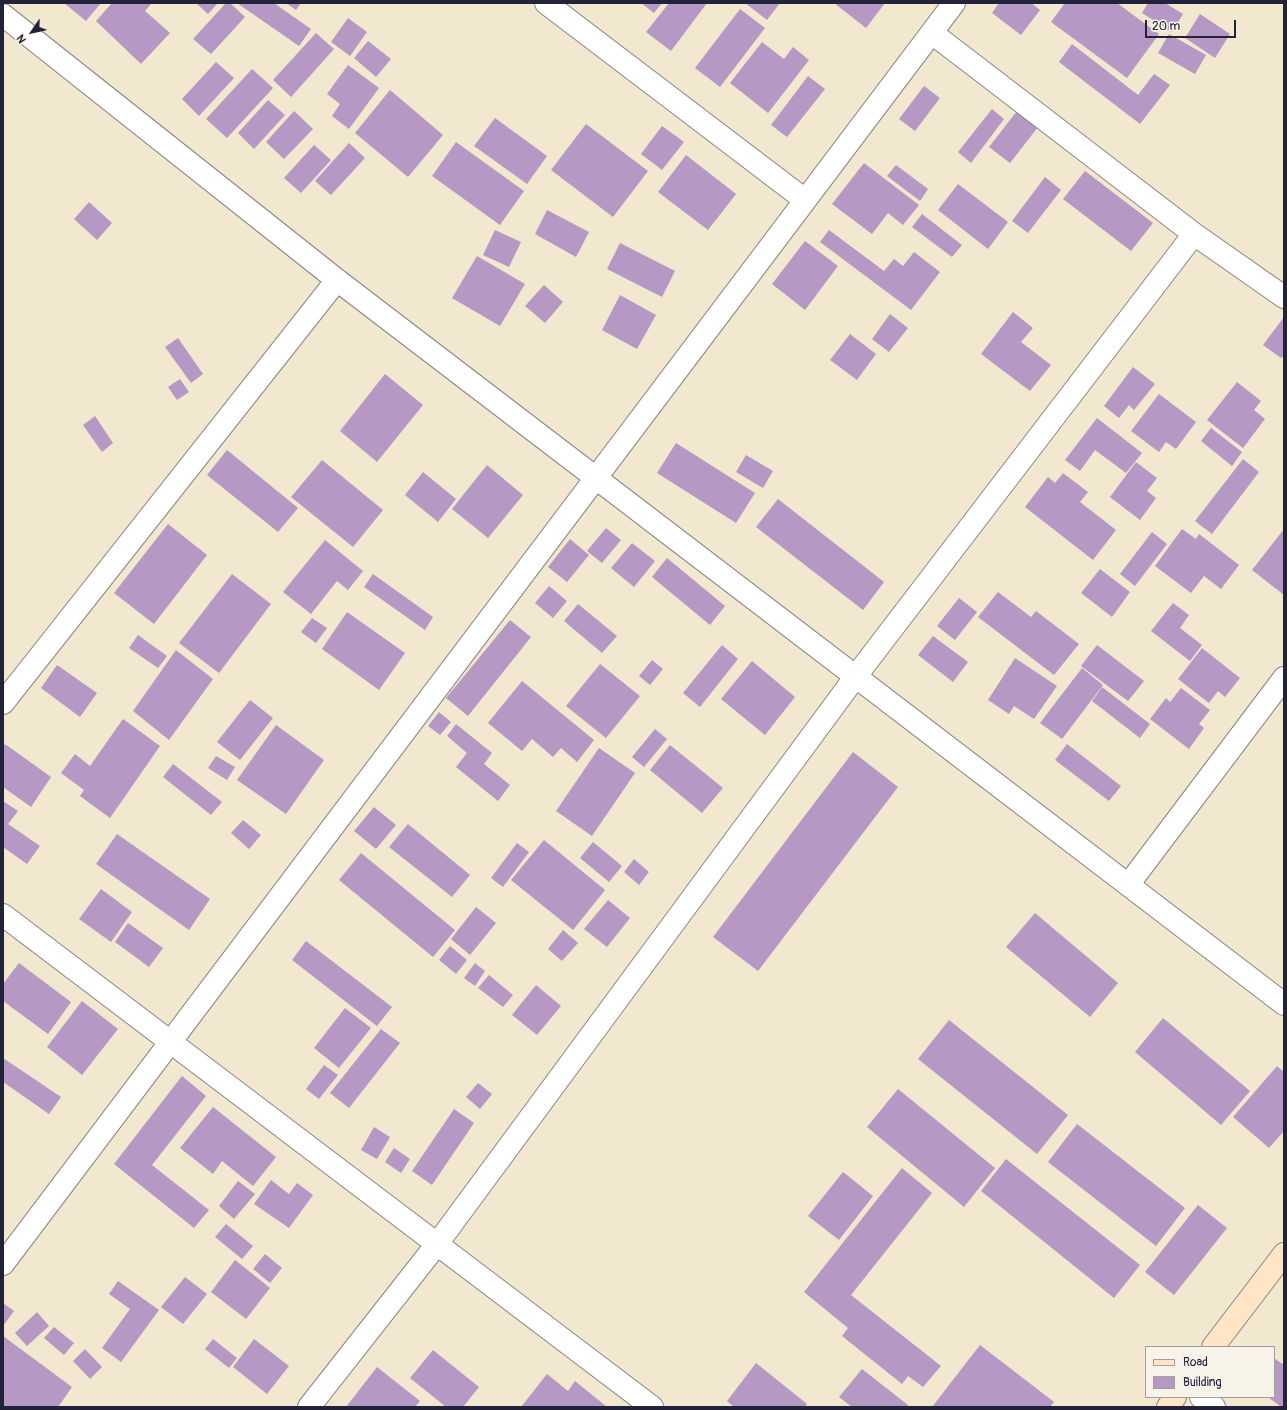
<!DOCTYPE html>
<style>
body{margin:0}
#map{position:relative;width:1287px;height:1410px;overflow:hidden;background:#f2e7cf;font-family:Pangolin,sans-serif}
canvas{display:block}
.frame{position:absolute;inset:0;border:4px solid #22223b;pointer-events:none}
.legend{position:absolute;left:1145px;top:1346px;width:130px;height:52px;box-sizing:border-box;background:#f7f3e8;border:1px solid #a29fa3;margin:0;padding:5px 7px;list-style:none;font-size:12px;color:#22223b}
.legend li{display:flex;align-items:center;gap:8px;height:20px}
.legend b{width:20px;border:1px solid #a29fa3}
.north{position:absolute;left:12px;top:12px;width:40px;height:40px;-webkit-text-stroke:3px #f7f3e8;paint-order:stroke;rotate:236deg;font-size:11px;font-weight:700;line-height:16px;text-align:center;color:#22223b}
.north::after{content:'';display:block;margin:auto;width:14px;height:18px;background:#22223b;clip-path:polygon(50% 0,100% 100%,50% 72%,0 100%)}
.scale{position:absolute;left:1145px;top:20px;width:91px;height:18px;box-sizing:border-box;border:2px solid #22223b;border-top:0;padding-left:5px;font-size:12px;line-height:14px;white-space:nowrap;color:#22223b;-webkit-text-stroke:3px #f7f3e8;paint-order:stroke}
</style>
<div id="map">
<canvas width="1287" height="1410"></canvas>
<div class="frame"></div>
<ul class="legend">
<li><b style="height:5px;background:#fde5c5"></b>Road</li>
<li><b style="height:11px;background:#b598c4"></b>Building</li>
</ul>
<div class="north">N</div>
<div class="scale">20 m</div>
</div>
<script>
const g = document.querySelector('canvas').getContext('2d');
g.lineJoin = 'round';
function paint(path, color) { g.fillStyle = color; g.fill(path, 'evenodd'); }
function strokePath(path, color, width, dash) { g.strokeStyle = color; g.lineWidth = width; g.lineCap = dash ? 'butt' : 'round'; g.setLineDash(dash || []); g.stroke(path); }
paint(new Path2D(`
 M 64,3 L 101,3 L 86,21 Z
 M 112,3 L 150,3 L 151,4 L 145,11 L 170,33 L 141,64 L 96,21 Z
 M 196,3 L 218,3 L 208,14 Z
 M 226,3 L 230,3 L 245,17 L 211,54 L 193,39 Z
 M 237,3 L 274,3 L 311,29 L 299,46 Z
 M 286,3 L 301,3 L 296,10 Z
 M 641,3 L 662,3 L 654,13 Z
 M 669,3 L 707,3 L 671,51 L 646,32 Z
 M 745,3 L 780,3 L 767,20 Z
 M 834,3 L 885,3 L 866,28 Z
 M 999,3 L 1031,3 L 1040,10 L 1021,35 L 992,13 Z
 M 1065,3 L 1117,3 L 1159,34 L 1127,78 L 1051,22 Z
 M 1148,3 L 1165,3 L 1183,14 L 1172,32 L 1142,13 Z
 M 740,9 L 765,28 L 720,87 L 695,68 Z
 M 1200,14 L 1230,34 L 1215,58 L 1185,38 Z
 M 348,18 L 367,32 L 350,56 L 331,42 Z
 M 316,33 L 334,49 L 291,97 L 273,80 Z
 M 1169,34 L 1206,55 L 1195,74 L 1158,53 Z
 M 368,41 L 391,59 L 376,77 L 354,58 Z
 M 762,42 L 784,59 L 793,47 L 809,60 L 768,113 L 730,83 Z
 M 1072,44 L 1138,95 L 1154,74 L 1170,85 L 1140,124 L 1059,62 Z
 M 216,62 L 234,78 L 199,116 L 182,99 Z
 M 348,65 L 379,88 L 349,129 L 332,116 L 340,104 L 327,94 Z
 M 252,69 L 273,88 L 227,138 L 206,119 Z
 M 808,76 L 825,89 L 787,137 L 771,125 Z
 M 924,86 L 940,98 L 915,131 L 899,119 Z
 M 390,90 L 443,135 L 408,177 L 355,133 Z
 M 268,100 L 285,115 L 254,149 L 238,133 Z
 M 992,109 L 1004,119 L 971,163 L 958,152 Z
 M 294,111 L 313,129 L 284,159 L 266,142 Z
 M 1017,111 L 1038,127 L 1010,163 L 989,147 Z
 M 495,118 L 547,156 L 527,184 L 474,146 Z
 M 586,124 L 648,171 L 613,217 L 551,170 Z
 M 662,126 L 684,142 L 662,170 L 641,154 Z
 M 456,142 L 524,191 L 500,225 L 432,176 Z
 M 349,143 L 365,158 L 331,195 L 315,181 Z
 M 314,145 L 331,160 L 301,193 L 284,178 Z
 M 686,155 L 736,194 L 708,230 L 658,192 Z
 M 864,163 L 919,205 L 903,225 L 888,213 L 872,234 L 832,204 Z
 M 896,165 L 928,189 L 920,201 L 887,176 Z
 M 1085,171 L 1153,223 L 1131,251 L 1063,199 Z
 M 1045,177 L 1061,190 L 1028,233 L 1012,221 Z
 M 958,184 L 1008,222 L 988,249 L 938,210 Z
 M 89,202 L 112,223 L 97,240 L 74,219 Z
 M 547,210 L 589,232 L 576,257 L 535,234 Z
 M 922,214 L 962,245 L 952,257 L 912,227 Z
 M 495,230 L 521,242 L 509,267 L 483,255 Z
 M 829,230 L 884,271 L 894,259 L 903,266 L 914,252 L 940,272 L 911,310 L 820,242 Z
 M 805,241 L 838,266 L 805,310 L 772,284 Z
 M 620,243 L 675,271 L 662,297 L 607,269 Z
 M 477,256 L 525,284 L 500,326 L 452,298 Z
 M 544,285 L 563,302 L 545,323 L 525,306 Z
 M 620,295 L 656,315 L 637,349 L 602,330 Z
 M 1013,312 L 1033,328 L 1021,342 L 1051,365 L 1030,391 L 981,354 Z
 M 890,314 L 908,328 L 889,352 L 872,339 Z
 M 1284,317 L 1284,355 L 1281,358 L 1263,345 Z
 M 850,334 L 876,354 L 857,380 L 830,360 Z
 M 178,338 L 203,374 L 191,383 L 165,347 Z
 M 1133,367 L 1155,384 L 1134,410 L 1129,405 L 1119,418 L 1104,406 Z
 M 385,374 L 423,405 L 377,462 L 340,431 Z
 M 180,379 L 189,392 L 177,400 L 168,387 Z
 M 1237,382 L 1261,401 L 1254,410 L 1265,419 L 1243,448 L 1207,420 Z
 M 1159,394 L 1196,422 L 1176,449 L 1166,442 L 1159,452 L 1131,431 Z
 M 95,416 L 113,443 L 102,452 L 83,425 Z
 M 1097,418 L 1142,453 L 1126,473 L 1095,450 L 1080,471 L 1065,460 Z
 M 1211,428 L 1242,452 L 1232,466 L 1201,441 Z
 M 676,443 L 755,493 L 736,523 L 657,473 Z
 M 227,450 L 298,508 L 278,532 L 207,475 Z
 M 746,455 L 773,471 L 763,488 L 736,472 Z
 M 1243,459 L 1259,472 L 1212,534 L 1195,521 Z
 M 322,460 L 383,510 L 353,547 L 291,497 Z
 M 1136,462 L 1157,478 L 1147,491 L 1156,498 L 1140,520 L 1110,497 Z
 M 487,465 L 523,495 L 488,538 L 452,509 Z
 M 423,472 L 456,499 L 438,522 L 405,495 Z
 M 1063,473 L 1088,492 L 1080,502 L 1116,530 L 1093,560 L 1025,507 L 1048,477 L 1055,483 Z
 M 778,499 L 884,582 L 863,610 L 756,527 Z
 M 168,524 L 207,555 L 154,624 L 114,593 Z
 M 606,528 L 621,540 L 602,563 L 587,551 Z
 M 1182,529 L 1196,539 L 1199,534 L 1239,565 L 1221,589 L 1204,576 L 1191,593 L 1155,566 Z
 M 1284,529 L 1284,595 L 1252,570 Z
 M 1152,532 L 1167,544 L 1135,586 L 1120,574 Z
 M 570,539 L 589,555 L 567,582 L 548,567 Z
 M 325,540 L 363,571 L 348,590 L 337,581 L 311,614 L 283,592 Z
 M 632,543 L 655,561 L 634,587 L 611,568 Z
 M 667,558 L 725,606 L 710,625 L 652,577 Z
 M 1100,569 L 1130,592 L 1112,617 L 1081,593 Z
 M 232,574 L 271,604 L 219,673 L 179,643 Z
 M 373,574 L 433,617 L 425,630 L 364,587 Z
 M 549,586 L 567,601 L 553,618 L 535,603 Z
 M 998,592 L 1031,617 L 1036,611 L 1079,644 L 1054,675 L 978,617 Z
 M 959,598 L 977,612 L 955,640 L 937,626 Z
 M 1173,603 L 1189,615 L 1180,628 L 1202,645 L 1190,661 L 1151,631 Z
 M 578,604 L 617,636 L 602,653 L 564,621 Z
 M 347,612 L 405,653 L 379,690 L 322,649 Z
 M 312,618 L 327,628 L 316,643 L 301,632 Z
 M 510,620 L 531,637 L 468,716 L 446,698 Z
 M 138,635 L 167,656 L 158,668 L 129,648 Z
 M 933,636 L 968,662 L 953,682 L 918,655 Z
 M 722,645 L 738,659 L 700,707 L 683,693 Z
 M 1097,645 L 1144,681 L 1128,701 L 1081,666 Z
 M 1202,648 L 1240,678 L 1225,697 L 1218,691 L 1209,703 L 1178,679 Z
 M 176,650 L 213,679 L 169,740 L 133,711 Z
 M 1015,658 L 1057,686 L 1034,719 L 1014,706 L 1009,714 L 988,700 Z
 M 652,660 L 663,669 L 650,685 L 639,676 Z
 M 752,661 L 795,697 L 765,735 L 721,699 Z
 M 600,664 L 640,696 L 606,738 L 566,706 Z
 M 57,665 L 97,693 L 80,717 L 41,688 Z
 M 1082,668 L 1103,685 L 1062,739 L 1040,723 Z
 M 522,681 L 594,740 L 577,762 L 561,748 L 553,757 L 532,739 L 522,751 L 488,723 Z
 M 1102,687 L 1150,724 L 1140,738 L 1092,701 Z
 M 1181,688 L 1210,710 L 1199,724 L 1204,728 L 1189,749 L 1150,719 L 1166,698 L 1170,702 Z
 M 250,700 L 273,718 L 240,760 L 217,742 Z
 M 439,712 L 451,722 L 440,735 L 428,726 Z
 M 123,719 L 160,746 L 110,818 L 80,796 L 84,790 L 61,773 L 75,754 L 90,766 Z
 M 456,724 L 492,753 L 484,764 L 510,785 L 498,801 L 456,767 L 467,753 L 447,736 Z
 M 276,725 L 324,760 L 286,814 L 237,780 Z
 M 655,729 L 667,739 L 644,767 L 632,757 Z
 M 5,744 L 51,777 L 31,807 L 3,787 L 3,747 Z
 M 1067,744 L 1121,786 L 1109,801 L 1055,760 Z
 M 670,745 L 723,788 L 702,813 L 650,770 Z
 M 599,748 L 635,773 L 592,836 L 556,811 Z
 M 853,752 L 898,787 L 758,971 L 713,937 Z
 M 216,756 L 235,767 L 227,780 L 208,768 Z
 M 173,764 L 222,802 L 211,815 L 163,777 Z
 M 3,801 L 18,811 L 8,824 L 40,846 L 27,864 L 3,847 Z
 M 374,807 L 396,825 L 376,849 L 354,831 Z
 M 243,820 L 261,835 L 249,849 L 231,833 Z
 M 408,824 L 470,875 L 452,897 L 389,847 Z
 M 117,834 L 210,899 L 189,930 L 96,864 Z
 M 544,840 L 605,890 L 573,930 L 511,880 Z
 M 593,842 L 622,866 L 609,882 L 580,858 Z
 M 517,843 L 529,852 L 503,887 L 491,878 Z
 M 361,853 L 455,930 L 433,957 L 339,880 Z
 M 634,859 L 649,872 L 639,885 L 624,872 Z
 M 101,889 L 132,912 L 111,942 L 79,919 Z
 M 608,900 L 630,918 L 607,947 L 584,929 Z
 M 476,907 L 496,923 L 470,955 L 451,939 Z
 M 1035,913 L 1118,983 L 1090,1017 L 1006,947 Z
 M 128,923 L 163,948 L 149,967 L 115,942 Z
 M 563,930 L 578,943 L 562,961 L 548,949 Z
 M 306,941 L 392,1007 L 377,1026 L 292,960 Z
 M 450,946 L 467,960 L 456,974 L 439,960 Z
 M 19,963 L 71,1002 L 48,1034 L 3,1001 L 3,984 Z
 M 475,963 L 485,971 L 475,986 L 464,978 Z
 M 489,975 L 513,995 L 503,1007 L 478,988 Z
 M 536,985 L 561,1006 L 537,1035 L 512,1015 Z
 M 82,1001 L 118,1029 L 82,1075 L 47,1047 Z
 M 345,1008 L 371,1028 L 339,1068 L 314,1048 Z
 M 1163,1018 L 1250,1091 L 1221,1125 L 1135,1052 Z
 M 949,1020 L 1068,1115 L 1037,1154 L 918,1059 Z
 M 381,1029 L 400,1043 L 349,1108 L 330,1093 Z
 M 3,1058 L 61,1097 L 49,1114 L 3,1082 Z
 M 324,1065 L 338,1075 L 319,1099 L 306,1089 Z
 M 1277,1066 L 1284,1072 L 1284,1131 L 1269,1148 L 1233,1117 Z
 M 182,1076 L 206,1096 L 152,1165 L 209,1210 L 194,1228 L 114,1164 Z
 M 478,1083 L 492,1094 L 480,1109 L 466,1097 Z
 M 898,1089 L 995,1168 L 964,1207 L 867,1127 Z
 M 213,1107 L 276,1157 L 253,1186 L 222,1161 L 213,1174 L 180,1148 Z
 M 454,1109 L 474,1123 L 432,1185 L 412,1171 Z
 M 1077,1124 L 1185,1208 L 1156,1246 L 1048,1162 Z
 M 374,1127 L 390,1137 L 377,1159 L 361,1150 Z
 M 394,1148 L 410,1159 L 401,1173 L 385,1162 Z
 M 1006,1159 L 1140,1265 L 1114,1298 L 981,1191 Z
 M 902,1168 L 932,1193 L 851,1295 L 941,1366 L 923,1387 L 908,1376 L 902,1384 L 842,1336 L 848,1328 L 804,1292 Z
 M 843,1172 L 873,1196 L 839,1240 L 808,1216 Z
 M 271,1180 L 289,1194 L 297,1183 L 313,1195 L 289,1228 L 254,1204 Z
 M 238,1181 L 255,1194 L 234,1219 L 219,1206 Z
 M 1198,1205 L 1227,1228 L 1174,1295 L 1145,1272 Z
 M 226,1224 L 253,1246 L 242,1259 L 215,1237 Z
 M 265,1254 L 282,1268 L 270,1283 L 253,1269 Z
 M 235,1260 L 270,1288 L 246,1319 L 211,1292 Z
 M 185,1277 L 207,1294 L 183,1324 L 161,1307 Z
 M 118,1281 L 159,1310 L 121,1362 L 102,1348 L 130,1309 L 109,1294 Z
 M 3,1303 L 14,1311 L 3,1326 Z
 M 37,1312 L 49,1326 L 27,1346 L 15,1333 Z
 M 54,1327 L 74,1343 L 64,1355 L 44,1338 Z
 M 3,1336 L 72,1387 L 58,1407 L 3,1407 Z
 M 213,1339 L 237,1358 L 229,1368 L 205,1349 Z
 M 254,1339 L 289,1366 L 267,1394 L 233,1367 Z
 M 980,1345 L 1054,1402 L 1050,1407 L 932,1407 Z
 M 85,1349 L 102,1367 L 90,1379 L 73,1361 Z
 M 433,1350 L 479,1387 L 463,1407 L 446,1407 L 410,1378 Z
 M 1274,1358 L 1284,1365 L 1284,1407 L 1281,1407 L 1268,1397 L 1274,1397 Z
 M 756,1363 L 807,1404 L 805,1407 L 734,1407 L 727,1401 Z
 M 377,1367 L 420,1401 L 415,1407 L 346,1407 Z
 M 862,1369 L 908,1405 L 907,1407 L 852,1407 L 839,1397 Z
 M 547,1374 L 568,1391 L 575,1381 L 607,1407 L 521,1407 Z`), '#b598c4');
const street = new Path2D(`
 M 546,3 L 805,200
 M 3,15 L 337,280 L 1284,1004
 M 932,33 L 1194,234 L 1284,297
 M 3,703 L 337,280
 M 1128,885 L 1284,678
 M 3,915 L 652,1407
 M 3,1264 L 954,3
 M 1201,1397 L 1214,1407
 M 309,1407 L 437,1244 L 856,676 L 1194,234`);
const secondary = new Path2D(`
 M 1213,1347 L 1284,1254
 M 1168,1407 L 1175,1397`);
strokePath(street, '#8a8485', 24);
strokePath(secondary, '#8a8485', 24);
strokePath(street, '#fff', 22);
strokePath(secondary, '#fde5c5', 22);
</script>
